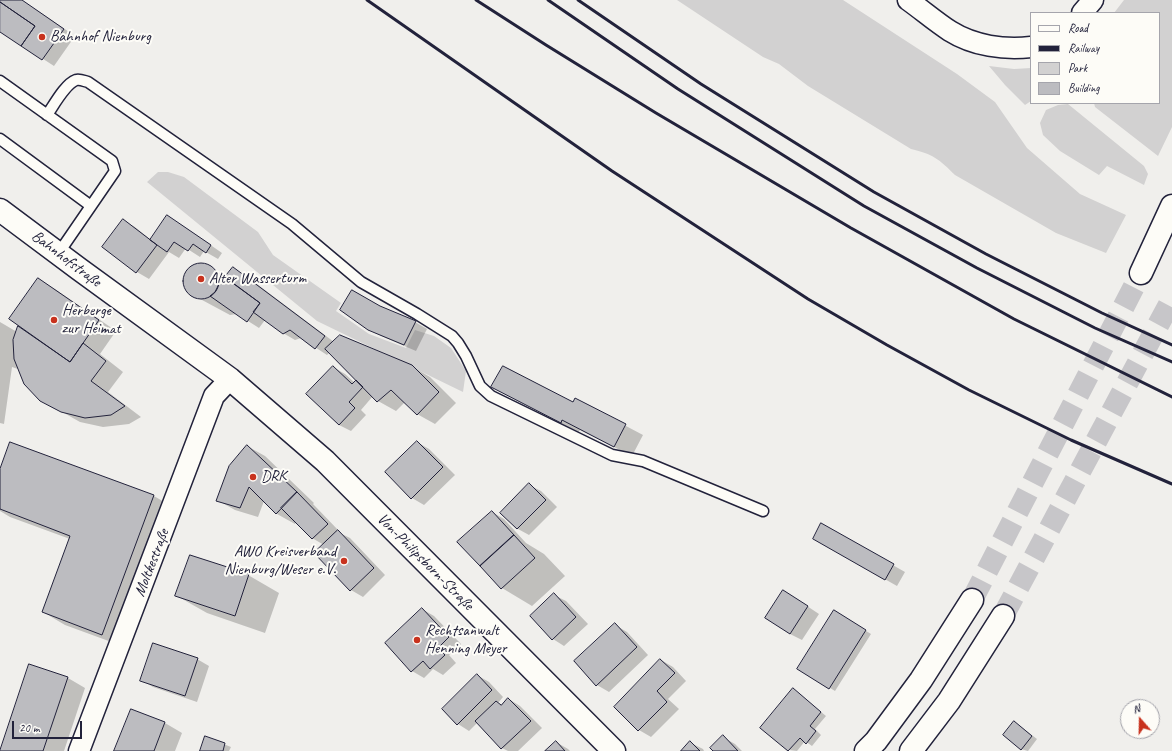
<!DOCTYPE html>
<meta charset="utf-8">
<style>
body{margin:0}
#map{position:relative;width:1172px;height:751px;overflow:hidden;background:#f0efec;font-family:Caveat,sans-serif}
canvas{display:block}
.legend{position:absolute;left:1030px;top:12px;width:130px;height:92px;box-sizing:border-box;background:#fdfcf7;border:1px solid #a5a5ac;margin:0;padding:5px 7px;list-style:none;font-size:12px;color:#22223b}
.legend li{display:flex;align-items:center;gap:8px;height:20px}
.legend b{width:20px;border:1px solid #a5a5ac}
.north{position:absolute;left:1120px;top:699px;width:40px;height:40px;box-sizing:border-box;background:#fdfcf7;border:1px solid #a5a5ac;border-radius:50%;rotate:340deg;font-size:11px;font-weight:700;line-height:16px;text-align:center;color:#22223b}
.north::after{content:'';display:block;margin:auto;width:14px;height:18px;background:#c8321e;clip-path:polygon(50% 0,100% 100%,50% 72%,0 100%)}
.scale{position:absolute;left:12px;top:721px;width:70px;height:18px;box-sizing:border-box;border:2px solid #22223b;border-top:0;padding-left:5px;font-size:12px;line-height:14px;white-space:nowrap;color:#22223b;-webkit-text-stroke:3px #fdfcf7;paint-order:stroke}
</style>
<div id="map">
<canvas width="1172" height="751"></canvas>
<ul class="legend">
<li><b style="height:5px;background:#fdfcf7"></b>Road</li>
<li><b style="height:5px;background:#22223b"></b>Railway</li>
<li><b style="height:11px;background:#d2d1d1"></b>Park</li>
<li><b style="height:11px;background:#bcbcc0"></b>Building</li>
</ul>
<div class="north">N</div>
<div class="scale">20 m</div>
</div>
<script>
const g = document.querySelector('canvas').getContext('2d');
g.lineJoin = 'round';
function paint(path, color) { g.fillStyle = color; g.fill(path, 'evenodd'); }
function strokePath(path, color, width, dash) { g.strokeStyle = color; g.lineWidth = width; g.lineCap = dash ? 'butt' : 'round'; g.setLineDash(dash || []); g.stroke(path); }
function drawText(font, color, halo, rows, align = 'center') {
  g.font = font + ' Caveat,sans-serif'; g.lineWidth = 4; g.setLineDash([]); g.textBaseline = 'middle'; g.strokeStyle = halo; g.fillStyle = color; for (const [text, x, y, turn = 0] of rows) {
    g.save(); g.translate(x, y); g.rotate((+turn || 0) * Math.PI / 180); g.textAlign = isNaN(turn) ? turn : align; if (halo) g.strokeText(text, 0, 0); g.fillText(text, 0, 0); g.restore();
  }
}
paint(new Path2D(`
 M 677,0 L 843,0 L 957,74 L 995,102 L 1027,148 L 1080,194 L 1126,215 L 1106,253 L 1056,233 L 955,175 C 939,159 933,154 911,149 L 808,86 L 779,64 L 763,57 Z
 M 1124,0 L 1172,0 L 1172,127 L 1158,156 L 1095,107 L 1094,103 L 1159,103 L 1159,13 L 1114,13 Z
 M 989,66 L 1014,69 L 1031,68 L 1031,101 L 1025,105 L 1005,85 Z
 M 1068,104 L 1144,166 L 1148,174 L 1144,185 L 1107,166 L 1099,175 L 1060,151 L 1043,135 L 1040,123 L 1046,110 L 1058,105 Z
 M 158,172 L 168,172 L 184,177 L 258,232 L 273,255 L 341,303 L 336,311 L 369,334 L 406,348 L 415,330 L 434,336 L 451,348 L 466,371 L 463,392 L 317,321 L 147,182 Z`), '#d2d1d1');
paint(new Path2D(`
 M 0,0 L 22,0 L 75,36 L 54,66 L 0,31 Z
 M 123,221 L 135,227 L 151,240 L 179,223 L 222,253 L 218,259 L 204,251 L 200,257 L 186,248 L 179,258 L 169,252 L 149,279 L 137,272 L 103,247 Z
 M 196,265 L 207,265 L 227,277 L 233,268 L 245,275 L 334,342 L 411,366 L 430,377 L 456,403 L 435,424 L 417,414 L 405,402 L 396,411 L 378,401 L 373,396 L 361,410 L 366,415 L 351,431 L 339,425 L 333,367 L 345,374 L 355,383 L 360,384 L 330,352 L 327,355 L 301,338 L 295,340 L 283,333 L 265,320 L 259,328 L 237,314 L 230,315 L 189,293 L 186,288 L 185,277 L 191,268 Z
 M 38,279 L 55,289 L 116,331 L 100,354 L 123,372 L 108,392 L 141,417 L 129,424 L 103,427 L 80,422 L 41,400 L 18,366 L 18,369 L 12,367 L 4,424 L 0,423 L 0,322 L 17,332 Z
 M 379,307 L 415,322 L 427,329 L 416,351 L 381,336 L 368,329 Z
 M 492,387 L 573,404 L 575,399 L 643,435 L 632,456 L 580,430 L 578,433 Z
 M 417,442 L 429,449 L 455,475 L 424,505 L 412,498 L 386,472 Z
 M 11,443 L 154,496 L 176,509 L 125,647 L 65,625 L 43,612 L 70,539 L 10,517 L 0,511 L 0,472 Z
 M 247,446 L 265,456 L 314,503 L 313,504 L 339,531 L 338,532 L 350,538 L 385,575 L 363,597 L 351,590 L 316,553 L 324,545 L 312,538 L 296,522 L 295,524 L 277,514 L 264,501 L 258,517 L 235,510 L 217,500 Z
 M 529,485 L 541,491 L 557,507 L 529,535 L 518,529 L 501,513 Z
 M 492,512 L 504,519 L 526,543 L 544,554 L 565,576 L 532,606 L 502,588 L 481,566 Z
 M 822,525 L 905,572 L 897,586 L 814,539 Z
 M 248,575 L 279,593 L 265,633 L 207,613 L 177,596 Z
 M 554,595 L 566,601 L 588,624 L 564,646 L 553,639 Z
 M 795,598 L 819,614 L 802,640 L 790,634 Z
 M 422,609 L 434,616 L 461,644 L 449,655 L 456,663 L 443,675 L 433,669 L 424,678 L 412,671 Z
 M 835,612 L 871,634 L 835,691 L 799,669 Z
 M 615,625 L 627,632 L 648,655 L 609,692 L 597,685 Z
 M 197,659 L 209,666 L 197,702 L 153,687 L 141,680 Z
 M 661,660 L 673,667 L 686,681 L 668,699 L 679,709 L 651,737 L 639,730 L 615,707 Z
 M 477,675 L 489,682 L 503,697 L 498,703 L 502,705 L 509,699 L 520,706 L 542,728 L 518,751 L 508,751 L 502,748 L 478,722 L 469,731 L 458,724 Z
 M 68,678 L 85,688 L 64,751 L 1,751 Z
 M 793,689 L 826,716 L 815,729 L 821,735 L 812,746 L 805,741 L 797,751 L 789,750 L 762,728 Z
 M 131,710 L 165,723 L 182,733 L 175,751 L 115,751 Z
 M 1020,726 L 1037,739 L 1028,751 L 1021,749 Z
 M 206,737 L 231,747 L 229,751 L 201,751 Z
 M 723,737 L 735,744 L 742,751 L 715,751 Z
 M 556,742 L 568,749 L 570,751 L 546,751 Z
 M 691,743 L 703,749 L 704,751 L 682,751 Z`), '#0003');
const building = new Path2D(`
 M 0,0 L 22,0 L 64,29 L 42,60 L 21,46 L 35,26 L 0,2 Z
 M 0,2 L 35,26 L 21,46 L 0,32 Z
 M 167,215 L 211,245 L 206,253 L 193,244 L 188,251 L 174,242 L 167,252 L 150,240 Z
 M 123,219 L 157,245 L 136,273 L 102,247 Z
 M183 281a18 18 0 1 1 36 0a18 18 0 1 1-36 0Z
 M 233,267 L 325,336 L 315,349 L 290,330 L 283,334 L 253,312 L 260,303 L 225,277 Z
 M 216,271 L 260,303 L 247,322 L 210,296 L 215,292 L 219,284 L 218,276 Z
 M 38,278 L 99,320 L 70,362 L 9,319 Z
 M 352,290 L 380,306 L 416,321 L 404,345 L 368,330 L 340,310 Z
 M 18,326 L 70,362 L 83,343 L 106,361 L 91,381 L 125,406 L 111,415 L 85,418 L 61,412 L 40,401 L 24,384 L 14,359 L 13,340 Z
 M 340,335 L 412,365 L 439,392 L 417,415 L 391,390 L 377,402 L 325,349 Z
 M 333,366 L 352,384 L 356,380 L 363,387 L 349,402 L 355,408 L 339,425 L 306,394 Z
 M 503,366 L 573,402 L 575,398 L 626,424 L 614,447 L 562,420 L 561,423 L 491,387 Z
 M 417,441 L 443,467 L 411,499 L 385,472 Z
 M 10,442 L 154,495 L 102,635 L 42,612 L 70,536 L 0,509 L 0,469 Z
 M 247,445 L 297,492 L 276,514 L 249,487 L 240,508 L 216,501 L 229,466 Z
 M 529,483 L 546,500 L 517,529 L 500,513 Z
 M 297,492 L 328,524 L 312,539 L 281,508 Z
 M 492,511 L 514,535 L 480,566 L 457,542 Z
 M 821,523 L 894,564 L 885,580 L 813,539 Z
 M 338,530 L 374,568 L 350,591 L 314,553 Z
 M 514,535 L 535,558 L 501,589 L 480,566 Z
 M 190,555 L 249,574 L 235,616 L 175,596 Z
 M 783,590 L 808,606 L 790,634 L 765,618 Z
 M 554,593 L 576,617 L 552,640 L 530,616 Z
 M 422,608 L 449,637 L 438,648 L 445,655 L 430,669 L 423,661 L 411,672 L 385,643 Z
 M 834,610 L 866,630 L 829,689 L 797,669 Z
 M 615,623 L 637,647 L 596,686 L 574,661 Z
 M 153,643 L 198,658 L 185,696 L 140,681 Z
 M 660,659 L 675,673 L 657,691 L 667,702 L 638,731 L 614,707 Z
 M 29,664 L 68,677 L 43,751 L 0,751 Z
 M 477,674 L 492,690 L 457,725 L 442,709 Z
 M 793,688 L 821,712 L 810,726 L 816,731 L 806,744 L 800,738 L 788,751 L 760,728 Z
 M 508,698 L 531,721 L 501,749 L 475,721 L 496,701 L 501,705 Z
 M 131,709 L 165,722 L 154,751 L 114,751 Z
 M 1014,721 L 1032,736 L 1021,750 L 1003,735 Z
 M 723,735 L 738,751 L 713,751 L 710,748 Z
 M 205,736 L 225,743 L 223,751 L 200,751 Z
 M 556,741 L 565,751 L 545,751 Z
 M 690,741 L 700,751 L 681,751 Z`);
paint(building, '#bcbcc0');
strokePath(building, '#22223b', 1);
strokePath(new Path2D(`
 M 972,600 L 1141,273
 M 1003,616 L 1172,299`), '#c7c6c9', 22, [22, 11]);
const service = new Path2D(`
 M 0,81 L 112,161 L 115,171 L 58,254
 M 47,115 C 54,105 65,84 76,80 C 80,79 84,81 88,82 L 292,224 L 361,282 L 417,314 L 452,336 L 458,343 L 466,356 L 480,386 L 491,396 L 612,455 L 643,461 L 763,511
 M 0,139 L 91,206`);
const minor = new Path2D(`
 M 908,0 C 922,10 936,22 950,31 C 974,46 1004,50 1031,47
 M 1082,13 L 1093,0
 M 79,751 L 214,396 L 230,379`);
const secondary = new Path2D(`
 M 0,210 L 79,269 L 230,379 L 325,461 L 614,751`);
const primary = new Path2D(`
 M 1141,273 L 1172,206
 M 866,751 L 876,741 L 921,680 L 972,600
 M 911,751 L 949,701 L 1003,616`);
strokePath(service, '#22223b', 13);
strokePath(minor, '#22223b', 23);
strokePath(secondary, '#22223b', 25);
strokePath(primary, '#22223b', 25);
strokePath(service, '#fdfcf7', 10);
strokePath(minor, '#fdfcf7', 20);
strokePath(secondary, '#fdfcf7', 22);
strokePath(primary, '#fdfcf7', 22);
strokePath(new Path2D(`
 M 367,0 L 612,171 L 808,299 L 887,345 L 969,390 L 1071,440 L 1172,484
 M 476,0 L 546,45 L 656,113 L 851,228 L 1014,319 L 1172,397
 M 548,0 L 678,89 L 864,206 L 977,268 L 1095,328 L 1172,362
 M 578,0 L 701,84 L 874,192 L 986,254 L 1102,313 L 1172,345`), '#22223b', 3);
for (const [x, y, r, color] of [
 [42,37,4,"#c8321e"],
 [201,279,4,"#c8321e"],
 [54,320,4,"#c8321e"],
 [253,477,4,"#c8321e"],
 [344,561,4,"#c8321e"],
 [417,640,4,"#c8321e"]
]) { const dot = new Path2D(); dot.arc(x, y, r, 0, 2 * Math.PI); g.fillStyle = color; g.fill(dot); strokePath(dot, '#fdfcf7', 1.5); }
drawText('16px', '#22223b', '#fdfcf7', [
 ["Bahnhof Nienburg",50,37],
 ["Alter Wasserturm",209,279],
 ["Herberge",62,311],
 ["zur Heimat",62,329],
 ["DRK",261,477],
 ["AWO Kreisverband",336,552,"right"],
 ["Nienburg/Weser e.V.",336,570,"right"],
 ["Rechtsanwalt",425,631],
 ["Henning Meyer",425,649]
], 'left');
drawText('16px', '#22223b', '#fdfcf7', [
 ["Bahnhofstraße",66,259,37],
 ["Von-Philipsborn-Straße",425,562,45],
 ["Moltkestraße",152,563,-69]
]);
</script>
